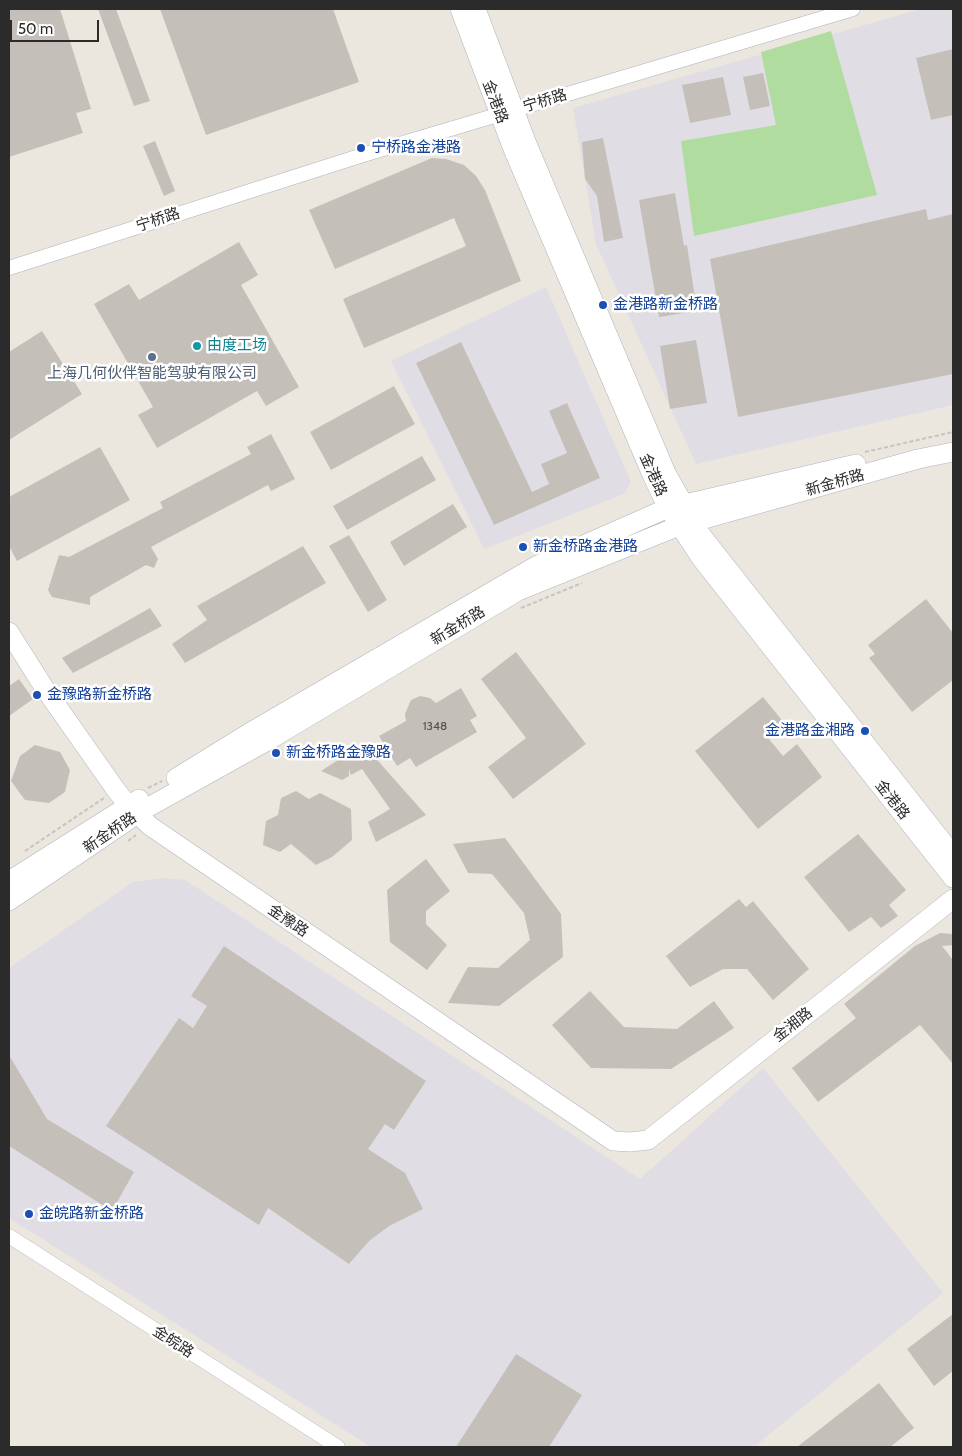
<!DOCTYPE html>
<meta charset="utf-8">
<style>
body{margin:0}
#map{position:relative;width:962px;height:1456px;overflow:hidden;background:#ebe6de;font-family:Cabin,sans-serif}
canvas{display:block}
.frame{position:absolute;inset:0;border:10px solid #2b2b2b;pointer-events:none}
.scale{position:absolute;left:10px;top:20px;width:89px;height:22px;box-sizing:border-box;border:2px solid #2b2b2b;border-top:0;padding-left:6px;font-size:15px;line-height:18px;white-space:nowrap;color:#2b2b2b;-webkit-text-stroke:4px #fff;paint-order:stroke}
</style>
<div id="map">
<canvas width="962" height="1456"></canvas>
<div class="frame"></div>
<div class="scale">50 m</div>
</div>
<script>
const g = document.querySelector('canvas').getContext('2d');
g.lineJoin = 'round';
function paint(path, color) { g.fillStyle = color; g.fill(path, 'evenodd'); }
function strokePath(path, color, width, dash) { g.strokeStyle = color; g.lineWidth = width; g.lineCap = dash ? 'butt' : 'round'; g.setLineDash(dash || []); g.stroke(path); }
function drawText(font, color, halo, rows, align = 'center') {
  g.font = font + ' Cabin,"Noto Sans SC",sans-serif'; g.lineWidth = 5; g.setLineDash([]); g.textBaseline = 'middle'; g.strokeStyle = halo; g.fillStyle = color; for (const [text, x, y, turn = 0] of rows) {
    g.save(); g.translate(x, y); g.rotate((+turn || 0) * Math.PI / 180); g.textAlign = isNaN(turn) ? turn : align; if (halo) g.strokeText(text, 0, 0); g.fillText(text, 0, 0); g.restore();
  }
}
paint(new Path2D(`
 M 921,9 L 953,9 L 953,405 L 696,464 L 596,244 L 573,108 Z
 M 546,287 L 631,482 L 624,494 L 484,549 L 391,361 Z
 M 163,878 L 185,880 L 640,1179 L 763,1068 L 943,1293 L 754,1447 L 371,1447 L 9,1218 L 9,968 L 133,882 Z`), '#e0dee4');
paint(new Path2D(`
 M 831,31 L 877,195 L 694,236 L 681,141 L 776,125 L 761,52 Z`), '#b1dca0');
paint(new Path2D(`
 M 9,9 L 60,9 L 91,109 L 76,113 L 83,133 L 9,157 Z
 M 98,9 L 116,9 L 150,101 L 134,106 Z
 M 160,9 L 333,9 L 359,82 L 206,135 Z
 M 953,49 L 953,115 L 931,120 L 916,58 Z
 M 763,73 L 770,106 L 750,110 L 743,77 Z
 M 723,77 L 731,115 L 690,123 L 682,85 Z
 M 603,138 L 623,238 L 604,242 L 597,196 L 585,179 L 582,142 Z
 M 155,141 L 175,191 L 164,196 L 143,146 Z
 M 432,158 L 446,159 L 464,165 L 476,176 L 485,190 L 521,281 L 364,348 L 343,299 L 466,246 L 454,218 L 335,269 L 309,210 Z
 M 675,193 L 684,246 L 687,245 L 697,311 L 659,317 L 639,200 Z
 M 926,209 L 928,220 L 953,214 L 953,374 L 738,417 L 710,259 Z
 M 239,242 L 258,275 L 241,285 L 299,387 L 266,406 L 257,391 L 157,448 L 138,415 L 153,407 L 94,304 L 129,284 L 139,300 Z
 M 42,331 L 82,394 L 9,440 L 9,352 Z
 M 696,340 L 707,403 L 670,409 L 660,346 Z
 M 461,342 L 532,492 L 549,484 L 541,464 L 567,453 L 549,411 L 567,403 L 600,478 L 494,525 L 416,363 Z
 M 394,386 L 415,424 L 331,470 L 310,432 Z
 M 271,434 L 295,479 L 271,491 L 268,485 L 151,547 L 158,559 L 154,568 L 146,565 L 90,597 L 90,605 L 52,597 L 48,590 L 59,555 L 69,557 L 163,508 L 160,502 L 251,454 L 247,447 Z
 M 100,447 L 130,500 L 17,561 L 9,546 L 9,497 Z
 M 422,456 L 436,480 L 347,530 L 333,506 Z
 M 453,504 L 467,527 L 404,566 L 390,542 Z
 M 349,535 L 387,600 L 368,612 L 329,546 Z
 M 303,546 L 326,583 L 185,663 L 172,644 L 207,620 L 197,606 Z
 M 926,599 L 953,633 L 953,680 L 912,712 L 869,658 L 875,654 L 868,645 Z
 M 150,608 L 162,626 L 73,673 L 62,658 Z
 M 516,652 L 586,744 L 513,799 L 488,767 L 526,738 L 481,679 Z
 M 19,679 L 33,699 L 9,716 L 9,686 Z
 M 461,688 L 477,716 L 470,720 L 477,732 L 416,767 L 410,758 L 397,766 L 379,736 L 406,721 L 405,714 L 411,700 L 420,696 L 430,698 L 436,703 Z
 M 763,697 L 786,725 L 769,739 L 783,756 L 797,744 L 822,777 L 758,829 L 695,751 Z
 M 363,744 L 426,815 L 376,842 L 368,822 L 390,809 L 362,769 L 351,775 L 349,769 L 349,776 L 342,780 L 321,771 Z
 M 35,745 L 60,752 L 70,770 L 65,792 L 49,803 L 25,800 L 11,781 L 20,756 Z
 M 296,791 L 309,799 L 320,793 L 351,809 L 352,840 L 332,857 L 316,865 L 291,844 L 280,852 L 263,845 L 266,821 L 278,815 L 281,798 Z
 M 858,834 L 906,890 L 889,905 L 898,916 L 881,928 L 871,917 L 849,932 L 804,877 Z
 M 505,838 L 561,914 L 563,957 L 499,1006 L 448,1003 L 468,967 L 498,968 L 530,940 L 524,913 L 492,874 L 468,873 L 453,844 Z
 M 426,859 L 450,891 L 426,911 L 426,924 L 447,945 L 427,970 L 390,942 L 387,890 Z
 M 739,899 L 746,907 L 753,901 L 809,969 L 773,1000 L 747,969 L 723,969 L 690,987 L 666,956 Z
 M 940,933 L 953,934 L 953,945 L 942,946 L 953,960 L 953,1064 L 920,1025 L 818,1102 L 792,1068 L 856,1018 L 844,1004 L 915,946 Z
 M 224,946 L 426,1081 L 394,1130 L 385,1124 L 368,1149 L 405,1173 L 423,1209 L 389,1226 L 369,1241 L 349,1264 L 268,1208 L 259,1225 L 106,1126 L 179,1018 L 193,1028 L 207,1006 L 191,996 Z
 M 590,991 L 624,1027 L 677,1029 L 714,1001 L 734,1028 L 671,1069 L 591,1068 L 552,1025 Z
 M 9,1055 L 47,1119 L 134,1172 L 112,1211 L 9,1146 Z
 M 953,1314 L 953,1371 L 934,1386 L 907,1349 Z
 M 516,1354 L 582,1395 L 549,1447 L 456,1447 Z
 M 879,1383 L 914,1428 L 890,1447 L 797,1447 Z`), '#c4c0b9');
const street = new Path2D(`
 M 9,268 L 363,155 L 853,9
 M 9,1236 L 338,1447`);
const secondary = new Path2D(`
 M 460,9 L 513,149 L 653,477 L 668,508 L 701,558 L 953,878
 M 476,9 L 527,144 L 666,473 L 701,535 L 953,855
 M 9,632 L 45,689 L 116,790 L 128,805 L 150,826 L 613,1141 L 630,1142 L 648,1140 L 953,899
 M 176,778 L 249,733 L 536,566 L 668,508 L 856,464
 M 9,881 L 139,799
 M 9,901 L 145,809 L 269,740 L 518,591 L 679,526 L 918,459 L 953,452`);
strokePath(street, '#b1b3bd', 15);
strokePath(secondary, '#b1b3bd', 20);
strokePath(new Path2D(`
 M 865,452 L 953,432
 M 521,608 L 582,583
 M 148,788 L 162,781
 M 128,841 L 136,835
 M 25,851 L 104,798`), '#c4c4c4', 2, [4, 2.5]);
strokePath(street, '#fff', 14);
strokePath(secondary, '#fff', 19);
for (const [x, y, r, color] of [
 [361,148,5,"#1a4fb4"],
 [603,305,5,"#1a4fb4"],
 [197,346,5,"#0f9aa8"],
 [152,357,5,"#5c6f8a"],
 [523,547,5,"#1a4fb4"],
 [37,695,5,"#1a4fb4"],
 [865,731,5,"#1a4fb4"],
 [276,753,5,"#1a4fb4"],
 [29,1214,5,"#1a4fb4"]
]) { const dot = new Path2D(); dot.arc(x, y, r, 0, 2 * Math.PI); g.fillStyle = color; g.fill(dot); strokePath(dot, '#fff', 2); }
drawText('12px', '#51504e', null, [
 ["1348",435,726]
]);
drawText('15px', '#2b2b2b', '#fff', [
 ["宁桥路",545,101,-17],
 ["金港路",495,102,69],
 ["宁桥路",158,220,-18],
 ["金港路",653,475,66],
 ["新金桥路",835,483,-16],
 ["新金桥路",458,626,-31],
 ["金港路",892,800,52],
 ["新金桥路",110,833,-34],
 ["金豫路",288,921,34],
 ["金湘路",793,1025,-38],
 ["金皖路",173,1342,33]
]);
drawText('15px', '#164399', '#fff', [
 ["宁桥路金港路",371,148],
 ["金港路新金桥路",613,305],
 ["新金桥路金港路",533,547],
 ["金豫路新金桥路",47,695],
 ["金港路金湘路",855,731,"right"],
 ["新金桥路金豫路",286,753],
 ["金皖路新金桥路",39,1214]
], 'left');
drawText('15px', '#0d838f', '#fff', [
 ["由度工场",207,346]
], 'left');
drawText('15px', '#4e5e75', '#fff', [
 ["上海几何伙伴智能驾驶有限公司",152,374]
]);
</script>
